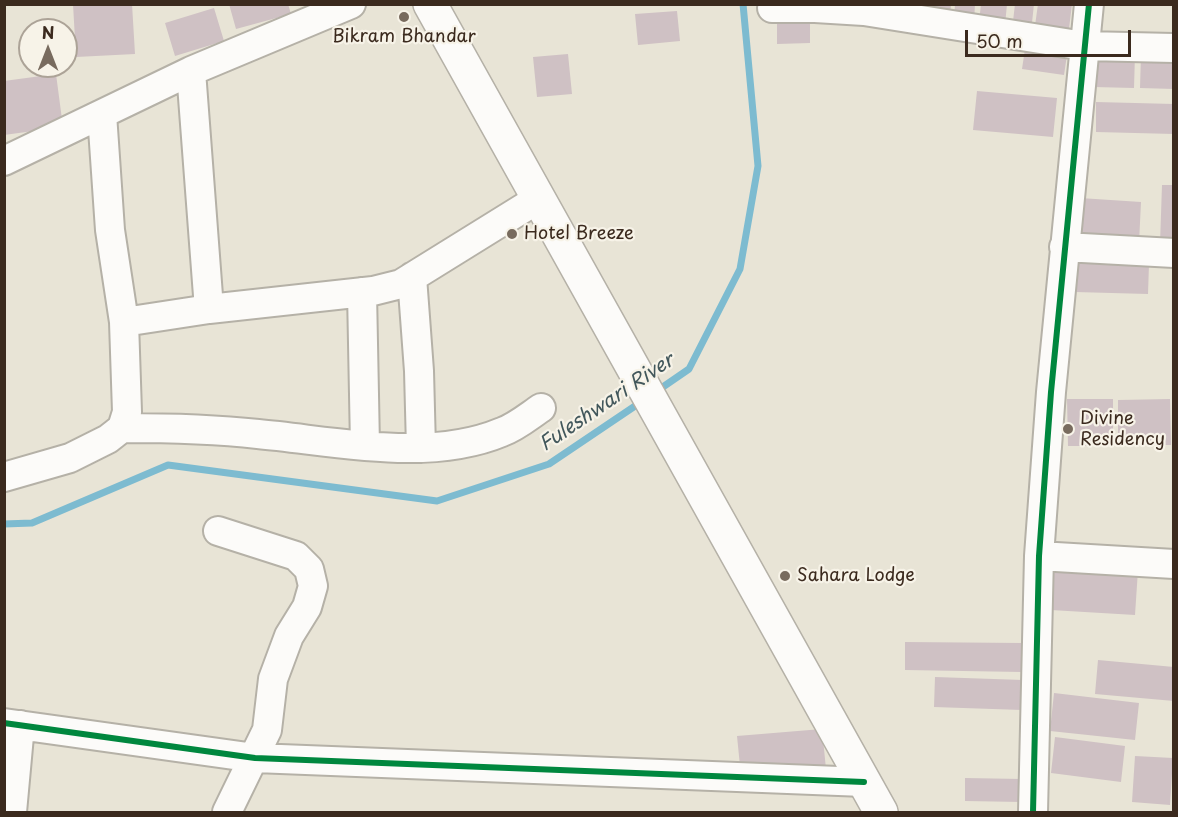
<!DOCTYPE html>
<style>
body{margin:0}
#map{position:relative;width:1178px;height:817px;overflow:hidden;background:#e8e4d6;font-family:"Playpen Sans",sans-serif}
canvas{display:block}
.frame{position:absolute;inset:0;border:6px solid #3b2a1e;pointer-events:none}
.north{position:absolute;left:18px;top:18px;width:60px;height:60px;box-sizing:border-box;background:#f7f3e8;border:2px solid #aca397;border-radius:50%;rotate:0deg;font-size:16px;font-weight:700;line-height:24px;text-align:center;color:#3b2a1e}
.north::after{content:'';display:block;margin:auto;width:21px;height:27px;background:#786b5e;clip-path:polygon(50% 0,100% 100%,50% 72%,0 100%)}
.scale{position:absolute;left:965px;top:30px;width:166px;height:27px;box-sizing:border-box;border:3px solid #3b2a1e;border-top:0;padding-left:8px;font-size:18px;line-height:21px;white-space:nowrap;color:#3b2a1e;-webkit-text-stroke:4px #f7f3e8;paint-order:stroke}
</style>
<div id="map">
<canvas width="1178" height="817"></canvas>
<div class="frame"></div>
<div class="north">N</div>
<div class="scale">50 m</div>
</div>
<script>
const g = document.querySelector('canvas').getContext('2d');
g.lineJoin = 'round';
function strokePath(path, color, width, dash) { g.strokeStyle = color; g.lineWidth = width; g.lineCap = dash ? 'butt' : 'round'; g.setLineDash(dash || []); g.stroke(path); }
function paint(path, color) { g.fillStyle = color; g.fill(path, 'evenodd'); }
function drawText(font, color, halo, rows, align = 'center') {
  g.font = font + ' "Playpen Sans",sans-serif'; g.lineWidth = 4.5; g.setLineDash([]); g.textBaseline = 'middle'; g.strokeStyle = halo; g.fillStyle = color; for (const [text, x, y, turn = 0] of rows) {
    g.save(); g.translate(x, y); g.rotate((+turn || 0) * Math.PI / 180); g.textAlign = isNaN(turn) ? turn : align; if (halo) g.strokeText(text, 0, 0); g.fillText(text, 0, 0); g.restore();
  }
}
strokePath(new Path2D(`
 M 657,391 L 689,369 L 740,269 L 758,166 L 743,4
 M 4,524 L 32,523 L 168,465 L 437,501 L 549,464 L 641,402`), '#7dbbd0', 7);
paint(new Path2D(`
 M 73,4 L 132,4 L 135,54 L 76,57 Z
 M 229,4 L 288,4 L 291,14 L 236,29 Z
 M 923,4 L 951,4 L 950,17 L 922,15 Z
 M 955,4 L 975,4 L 974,22 L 954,21 Z
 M 981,4 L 1007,4 L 1005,25 L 979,22 Z
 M 1015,4 L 1034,4 L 1031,32 L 1012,30 Z
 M 1038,4 L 1072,4 L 1068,37 L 1034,33 Z
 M 214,8 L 224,41 L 175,56 L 165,23 Z
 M 677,11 L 680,41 L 638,45 L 635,14 Z
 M 777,11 L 810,11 L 810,43 L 777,44 Z
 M 1025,49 L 1067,55 L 1064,75 L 1022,69 Z
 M 568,54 L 572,94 L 537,97 L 533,57 Z
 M 1095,54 L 1135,54 L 1134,88 L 1094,87 Z
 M 1141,54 L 1174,55 L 1174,89 L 1140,88 Z
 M 56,74 L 63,127 L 4,135 L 4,81 Z
 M 977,91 L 1057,98 L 1053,137 L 973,130 Z
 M 1096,102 L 1174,104 L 1174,134 L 1096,132 Z
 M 1162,185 L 1174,185 L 1174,244 L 1160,244 Z
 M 1080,198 L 1141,202 L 1139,243 L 1077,239 Z
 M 1076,261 L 1149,264 L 1148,294 L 1075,292 Z
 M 1067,399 L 1113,399 L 1113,446 L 1068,446 Z
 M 1170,399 L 1171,445 L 1118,445 L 1118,400 Z
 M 1054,565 L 1138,570 L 1135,615 L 1051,610 Z
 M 905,642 L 1022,643 L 1022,672 L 905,670 Z
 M 1098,660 L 1174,667 L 1174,701 L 1095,694 Z
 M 935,677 L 1023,680 L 1022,710 L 934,707 Z
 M 1054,693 L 1139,703 L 1135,740 L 1050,731 Z
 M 822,729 L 826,769 L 741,776 L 737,736 Z
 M 1055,737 L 1125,746 L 1121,782 L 1051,773 Z
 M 1135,756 L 1173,758 L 1170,805 L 1132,802 Z
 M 965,778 L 1022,779 L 1022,802 L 965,801 Z`), '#cfc1c4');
const minor = new Path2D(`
 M 772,8 L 815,8 L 864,11 L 1084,46 L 1174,48
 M 191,71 L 209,309
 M 4,161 L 191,71 L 351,4
 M 1064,247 L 1174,253
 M 412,277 L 419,371 L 421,448
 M 362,292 L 365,446
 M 124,322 L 209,309 L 373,291 L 401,284 L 538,199
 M 122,428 C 167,428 213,429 258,434 C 335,441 428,463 502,432 C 516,427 529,416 541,408
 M 4,477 L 70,458 L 108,439 L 122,428 L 127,412 L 124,322 L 110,230 L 102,114
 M 218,531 L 296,556 L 309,569 L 313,586 L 307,607 L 289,636 L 273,679 L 267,730 L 227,812
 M 1039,556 L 1174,564
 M 4,723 L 255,758 L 864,782
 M 12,812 L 20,725
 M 1033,812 L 1039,556 L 1051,392 L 1089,4`);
const major = new Path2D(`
 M 430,4 L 881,812`);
strokePath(minor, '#b5b1a7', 32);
strokePath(major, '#b5b1a7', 36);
strokePath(minor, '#fcfbf9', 28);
strokePath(major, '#fcfbf9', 33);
strokePath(new Path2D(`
 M 4,723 L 255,758 L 864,782
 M 1033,812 L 1039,556 L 1051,392 L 1089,4`), '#00873e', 6);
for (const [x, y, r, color] of [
 [404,17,6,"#786b5e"],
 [512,234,6,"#786b5e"],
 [1068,429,6,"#786b5e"],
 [785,576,6,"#786b5e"]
]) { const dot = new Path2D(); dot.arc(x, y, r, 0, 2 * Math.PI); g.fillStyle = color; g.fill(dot); strokePath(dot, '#f7f3e8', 2); }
drawText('18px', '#3b2a1e', '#f7f3e8', [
 ["Bikram Bhandar",404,37,"center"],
 ["Hotel Breeze",524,234],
 ["Divine",1080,419],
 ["Residency",1080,440],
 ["Sahara Lodge",797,576]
], 'left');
drawText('italic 20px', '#42575b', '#f7f3e8', [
 ["Fuleshwari River",607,403,-34]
]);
</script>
